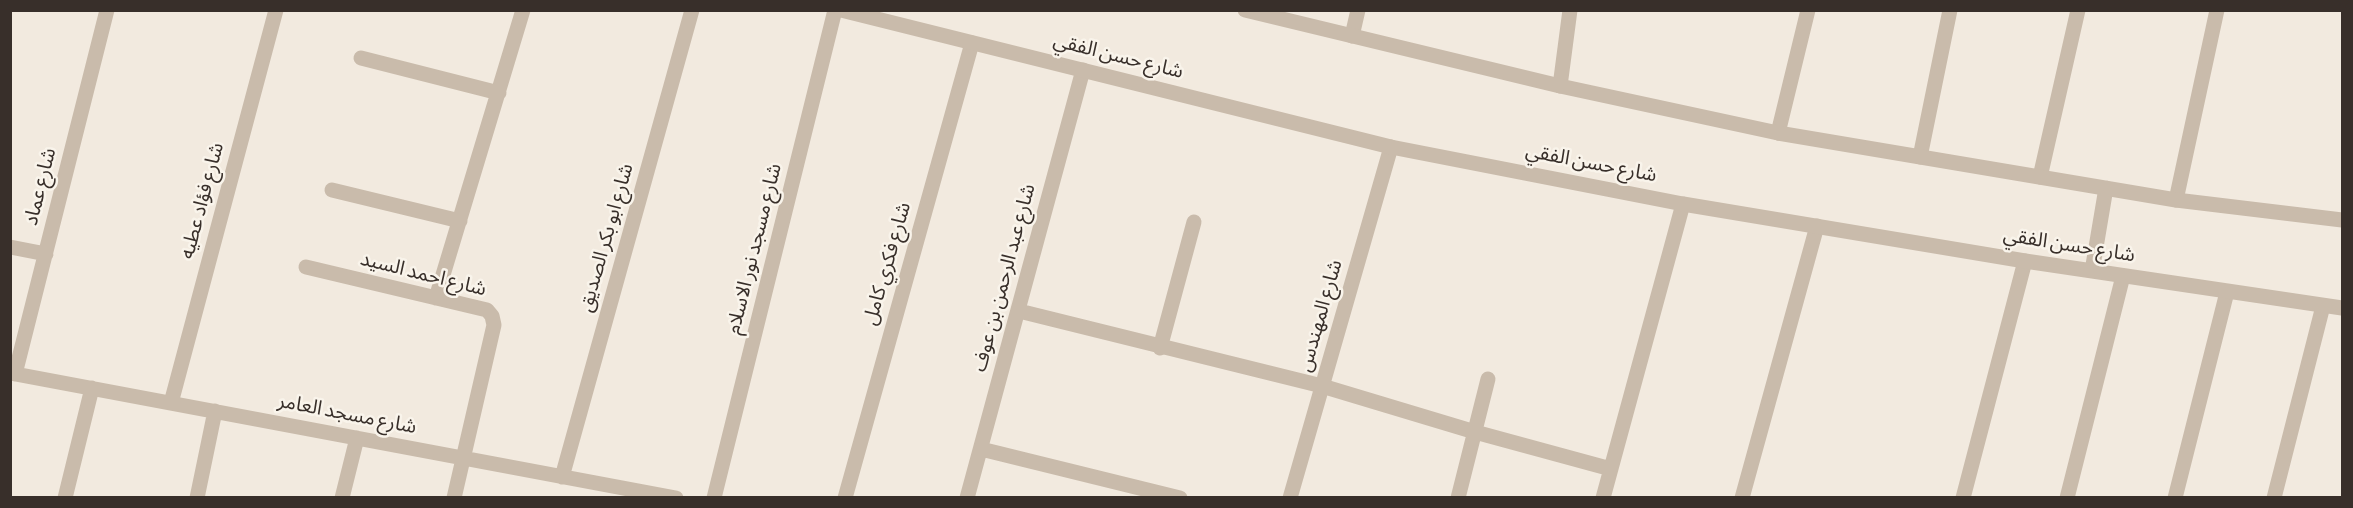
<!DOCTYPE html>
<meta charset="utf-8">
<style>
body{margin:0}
#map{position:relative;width:2353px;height:508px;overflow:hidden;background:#f2eadf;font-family:"Sofia Sans Condensed",sans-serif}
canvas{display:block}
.frame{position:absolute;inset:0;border:12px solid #382f2a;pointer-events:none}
</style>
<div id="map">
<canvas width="2353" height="508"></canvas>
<div class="frame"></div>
</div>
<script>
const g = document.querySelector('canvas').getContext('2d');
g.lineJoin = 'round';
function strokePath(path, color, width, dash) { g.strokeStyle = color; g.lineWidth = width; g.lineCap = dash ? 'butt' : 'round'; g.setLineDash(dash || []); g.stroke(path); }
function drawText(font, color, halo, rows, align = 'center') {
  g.font = font + ' "Sofia Sans Condensed","Noto Sans Arabic",sans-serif'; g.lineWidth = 5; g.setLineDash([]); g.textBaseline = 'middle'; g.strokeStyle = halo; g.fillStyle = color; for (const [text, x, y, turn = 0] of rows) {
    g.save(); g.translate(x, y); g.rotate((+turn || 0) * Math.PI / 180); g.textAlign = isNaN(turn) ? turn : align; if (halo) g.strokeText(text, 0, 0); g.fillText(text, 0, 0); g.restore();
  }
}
strokePath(new Path2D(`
 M 1352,36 L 1358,10
 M 361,58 L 499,93
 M 1560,86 L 1570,10
 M 1778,133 L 1808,10
 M 1920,157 L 1950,10
 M 2040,177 L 2078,10
 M 332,190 L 460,221
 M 2176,200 L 2217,10
 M 10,247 L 46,254
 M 306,267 L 487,310 L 492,316 L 494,325 L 454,498
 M 436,298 L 523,10
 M 1019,311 L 1322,386 L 1475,432 L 1611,469
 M 1160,348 L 1194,222
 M 10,373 L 676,498
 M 15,374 L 107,10
 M 171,403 L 276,10
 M 981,449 L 1180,498
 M 562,477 L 692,10
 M 65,498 L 92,388
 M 197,498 L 215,411
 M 342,498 L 357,438
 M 714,498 L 835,10
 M 845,498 L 972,43
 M 967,498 L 1083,70
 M 1290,498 L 1391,147
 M 1458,498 L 1488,379
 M 1603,498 L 1683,204
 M 1742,498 L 1817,226
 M 1963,498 L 2025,261
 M 2067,498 L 2123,276
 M 2175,498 L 2227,292
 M 2274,498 L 2323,306`), '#c9bbab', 15);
strokePath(new Path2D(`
 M 841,10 L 1391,147 L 1683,204 L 2025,261 L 2342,308
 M 1245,10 L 1560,86 L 1778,133 L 2176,200 L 2342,220
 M 2092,271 L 2106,188`), '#c9bbab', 15);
drawText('20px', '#382f2a', '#f9f4eb', [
 ["شارع حسن الفقي",1118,57,14],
 ["شارع حسن الفقي",1591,164,11],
 ["شارع عماد",41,187,-76],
 ["شارع فؤاد عطيه",203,201,-75],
 ["شارع ابو بكر الصديق",607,238,-74],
 ["شارع حسن الفقي",2069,246,9],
 ["شارع مسجد نور الاسلام",755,249,-76],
 ["شارع فكري كامل",888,264,-74],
 ["شارع احمد السيد",423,275,14],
 ["شارع عبد الرحمن بن عوف",1005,278,-75],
 ["شارع المهندس",1321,316,-74],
 ["شارع مسجد العامر",347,415,11]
]);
</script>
